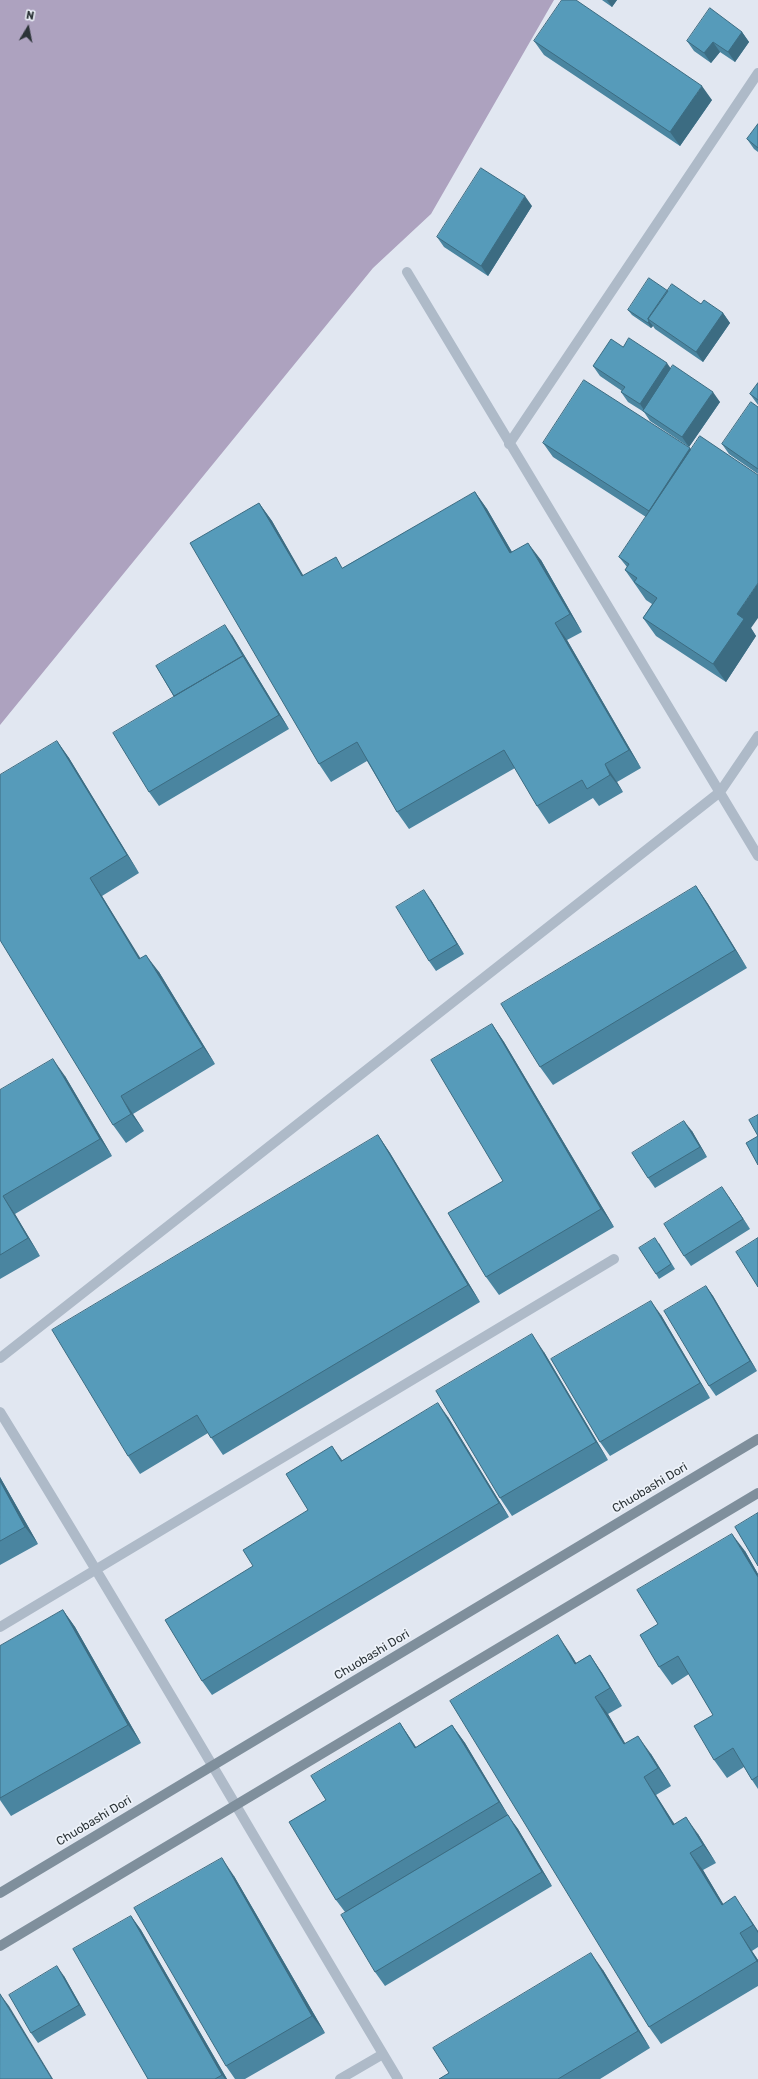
<!DOCTYPE html>
<style>
body{margin:0}
#map{position:relative;width:758px;height:2079px;overflow:hidden;background:#e1e7f1;font-family:Rubik,sans-serif}
canvas{display:block}
.north{position:absolute;left:8px;top:8px;width:40px;height:40px;-webkit-text-stroke:3px #edf2f9;paint-order:stroke;rotate:10deg;font-size:11px;font-weight:700;line-height:16px;text-align:center;color:#2b3337}
.north::after{content:'';display:block;margin:auto;width:14px;height:18px;background:#2b3337;clip-path:polygon(50% 0,100% 100%,50% 72%,0 100%)}
</style>
<div id="map">
<canvas width="758" height="2079"></canvas>
<div class="north">N</div>
</div>
<script>
const g = document.querySelector('canvas').getContext('2d');
g.lineJoin = 'round';
function paint(path, color) { g.fillStyle = color; g.fill(path, 'evenodd'); }
function strokePath(path, color, width, dash) { g.strokeStyle = color; g.lineWidth = width; g.lineCap = dash ? 'butt' : 'round'; g.setLineDash(dash || []); g.stroke(path); }
function drawText(font, color, halo, rows, align = 'center') {
  g.font = font + ' Rubik,sans-serif'; g.lineWidth = 3.5; g.setLineDash([]); g.textBaseline = 'middle'; g.strokeStyle = halo; g.fillStyle = color; for (const [text, x, y, turn = 0] of rows) {
    g.save(); g.translate(x, y); g.rotate((+turn || 0) * Math.PI / 180); g.textAlign = isNaN(turn) ? turn : align; if (halo) g.strokeText(text, 0, 0); g.fillText(text, 0, 0); g.restore();
  }
}
paint(new Path2D(`
 M 0,0 L 554,0 L 431,214 L 373,268 L 0,725 Z`), '#ada2bf');
strokePath(new Path2D(`
 M 407,272 L 758,856
 M 509,444 L 758,73
 M 0,1358 L 720,792 L 758,736
 M 0,1412 C 136,1632 265,1857 398,2079
 M 0,1627 L 614,1259
 M 340,2079 L 383,2054`), '#aebac8', 10);
strokePath(new Path2D(`
 M 0,1893 L 758,1439
 M 0,1946 L 758,1493`), '#7f8f9c', 10);
paint(new Path2D(`
 M 602,0 L 617,0 L 612,7 Z
 M 742,32 L 749,42 L 735,62 L 720,52 L 711,63 L 694,51 L 687,41 Z
 M 534,41 L 712,100 L 680,146 L 544,55 Z
 M 758,124 L 758,152 L 754,149 L 747,139 Z
 M 532,206 L 488,276 L 444,247 L 437,237 Z
 M 668,291 L 701,304 L 723,313 L 730,323 L 703,362 L 655,329 L 653,326 L 651,328 L 632,315 L 628,310 Z
 M 593,366 L 671,368 L 720,402 L 689,447 L 650,421 L 644,412 L 628,402 L 621,392 L 622,391 L 600,376 Z
 M 758,383 L 758,405 L 750,394 Z
 M 758,407 L 758,474 L 729,454 L 722,444 Z
 M 543,443 L 690,448 L 691,450 L 751,628 L 756,636 L 726,682 L 656,636 L 643,618 L 652,604 L 646,600 L 637,587 L 625,570 L 627,567 L 619,557 L 646,517 L 553,457 Z
 M 475,492 L 487,509 L 512,552 L 541,560 L 582,632 L 567,640 L 641,768 L 617,782 L 623,792 L 599,806 L 593,798 L 549,824 L 537,806 L 515,768 L 409,829 L 397,812 L 367,761 L 331,782 L 319,764 L 259,503 L 272,521 L 303,576 L 343,568 Z
 M 232,635 L 289,729 L 159,806 L 149,792 L 174,697 L 156,666 Z
 M 57,741 L 69,758 L 139,873 L 102,896 L 140,959 L 159,972 L 215,1064 L 133,1114 L 144,1131 L 126,1143 L 113,1125 Z
 M 696,886 L 708,904 L 747,968 L 553,1085 L 540,1067 Z
 M 431,900 L 464,954 L 436,971 L 429,961 Z
 M 492,1024 L 504,1042 L 614,1227 L 499,1295 L 486,1277 L 503,1181 Z
 M 65,1076 L 112,1156 L 15,1214 L 40,1256 L 0,1279 L 0,1090 Z
 M 692,1131 L 707,1157 L 655,1188 L 648,1178 Z
 M 378,1135 L 390,1153 L 480,1302 L 223,1455 L 208,1433 L 140,1474 L 128,1456 Z
 M 729,1197 L 750,1229 L 691,1266 L 684,1256 Z
 M 659,1243 L 675,1269 L 659,1279 L 656,1274 Z
 M 706,1286 L 713,1296 L 757,1371 L 716,1396 L 709,1386 Z
 M 661,1315 L 710,1398 L 610,1456 L 600,1442 Z
 M 544,1352 L 608,1460 L 512,1516 L 500,1498 Z
 M 448,1417 L 509,1517 L 212,1695 L 202,1681 L 253,1566 L 308,1510 L 342,1461 Z
 M 0,1477 L 38,1544 L 0,1565 Z
 M 745,1551 L 758,1574 L 758,1789 L 752,1780 L 744,1767 L 727,1778 L 714,1760 L 713,1715 L 689,1674 L 672,1685 L 659,1667 L 658,1624 Z
 M 63,1610 L 75,1627 L 141,1743 L 11,1816 L 0,1800 L 0,1646 Z
 M 570,1653 L 576,1663 L 590,1655 L 602,1673 L 622,1706 L 608,1714 L 625,1743 L 651,1754 L 671,1786 L 656,1795 L 674,1824 L 698,1834 L 716,1863 L 703,1870 L 723,1904 L 747,1914 L 758,1931 L 758,1947 L 752,1951 L 758,1960 L 758,1986 L 661,2044 L 649,2027 Z
 M 400,1723 L 416,1747 L 452,1725 L 465,1743 L 511,1820 L 518,1829 L 552,1886 L 385,1986 L 375,1972 L 345,1912 L 336,1900 L 326,1800 Z
 M 234,1876 L 325,2033 L 245,2079 L 235,2079 L 226,2066 Z
 M 131,1916 L 141,1930 L 227,2079 L 148,2079 Z
 M 603,1970 L 650,2048 L 600,2079 L 439,2079 L 449,2073 Z
 M 64,1976 L 86,2015 L 38,2043 L 31,2033 Z`), '#4a85a0');
paint(new Path2D(`
 M 607,0 L 617,0 L 612,7 Z
 M 742,32 L 749,42 L 735,62 L 728,52 Z
 M 713,42 L 720,52 L 711,63 L 704,53 Z
 M 702,86 L 712,100 L 680,146 L 670,132 Z
 M 525,196 L 532,206 L 488,276 L 481,266 Z
 M 723,313 L 730,323 L 703,362 L 696,352 Z
 M 649,321 L 653,326 L 651,328 L 648,323 Z
 M 667,363 L 674,373 L 646,413 L 640,404 Z
 M 713,392 L 720,402 L 689,447 L 682,437 Z
 M 690,448 L 700,462 L 659,525 L 649,511 Z
 M 475,492 L 487,509 L 523,571 L 510,553 Z
 M 259,503 L 272,521 L 314,594 L 302,576 Z
 M 528,543 L 541,560 L 582,632 L 570,614 Z
 M 758,583 L 758,618 L 751,628 L 756,636 L 726,682 L 713,664 L 737,614 Z
 M 555,623 L 567,640 L 641,768 L 629,750 Z
 M 225,625 L 232,635 L 289,729 L 279,715 Z
 M 57,741 L 69,758 L 139,873 L 127,855 Z
 M 605,764 L 617,782 L 623,792 L 610,775 Z
 M 90,878 L 102,896 L 152,977 L 139,959 Z
 M 696,886 L 708,904 L 747,968 L 735,950 Z
 M 424,890 L 431,900 L 464,954 L 457,944 Z
 M 146,955 L 159,972 L 215,1064 L 203,1047 Z
 M 492,1024 L 504,1042 L 614,1227 L 601,1209 Z
 M 53,1059 L 65,1076 L 112,1156 L 100,1139 Z
 M 121,1096 L 133,1114 L 144,1131 L 131,1114 Z
 M 684,1121 L 692,1131 L 707,1157 L 700,1147 Z
 M 378,1135 L 390,1153 L 480,1302 L 468,1285 Z
 M 722,1187 L 729,1197 L 750,1229 L 743,1219 Z
 M 3,1196 L 15,1214 L 40,1256 L 28,1238 Z
 M 706,1286 L 713,1296 L 757,1371 L 750,1361 Z
 M 651,1301 L 661,1315 L 710,1398 L 700,1383 Z
 M 532,1334 L 544,1352 L 608,1460 L 596,1442 Z
 M 438,1403 L 448,1417 L 509,1517 L 499,1503 Z
 M 332,1446 L 342,1460 L 351,1476 L 341,1461 Z
 M 0,1477 L 38,1544 L 25,1527 L 0,1481 Z
 M 732,1534 L 745,1551 L 758,1574 L 758,1577 Z
 M 63,1610 L 75,1627 L 141,1743 L 128,1725 Z
 M 558,1635 L 570,1653 L 588,1682 L 575,1664 Z
 M 590,1655 L 602,1673 L 622,1706 L 610,1688 Z
 M 595,1697 L 608,1714 L 636,1762 L 624,1744 Z
 M 400,1723 L 412,1741 L 427,1765 L 415,1748 Z
 M 452,1725 L 465,1743 L 511,1820 L 499,1802 Z
 M 638,1736 L 651,1754 L 671,1786 L 658,1768 Z
 M 644,1777 L 656,1795 L 686,1842 L 673,1825 Z
 M 508,1815 L 518,1829 L 552,1886 L 542,1872 Z
 M 686,1817 L 698,1834 L 716,1863 L 703,1845 Z
 M 690,1853 L 703,1870 L 734,1922 L 722,1905 Z
 M 222,1858 L 234,1876 L 325,2033 L 312,2016 Z
 M 735,1896 L 747,1914 L 758,1931 L 758,1933 Z
 M 131,1916 L 141,1930 L 227,2079 L 225,2079 L 222,2075 Z
 M 740,1933 L 758,1960 L 758,1963 Z
 M 591,1953 L 603,1970 L 650,2048 L 638,2031 Z
 M 57,1966 L 64,1976 L 86,2015 L 79,2005 Z
 M 0,1994 L 9,2006 L 53,2079 L 52,2079 Z`), '#3c6c82');
const building = new Path2D(`
 M 562,0 L 576,0 L 702,86 L 670,132 L 534,41 Z
 M 710,8 L 742,32 L 728,52 L 713,42 L 704,53 L 687,41 Z
 M 758,124 L 758,148 L 747,139 Z
 M 481,168 L 525,196 L 481,266 L 437,237 Z
 M 649,278 L 668,291 L 648,319 L 649,321 L 648,323 L 628,310 Z
 M 672,284 L 701,304 L 704,300 L 723,313 L 696,352 L 648,319 Z
 M 629,338 L 667,363 L 640,404 L 621,392 L 625,387 L 593,366 L 611,339 L 623,347 Z
 M 673,365 L 713,392 L 682,437 L 643,411 Z
 M 584,380 L 690,448 L 649,511 L 543,443 Z
 M 758,383 L 758,400 L 750,394 Z
 M 751,402 L 758,407 L 758,469 L 722,444 Z
 M 700,436 L 758,475 L 758,583 L 737,614 L 744,619 L 713,664 L 643,618 L 657,598 L 634,582 L 637,578 L 625,570 L 629,564 L 619,557 Z
 M 475,492 L 510,553 L 528,543 L 570,614 L 555,623 L 629,750 L 605,764 L 610,775 L 587,789 L 582,780 L 537,806 L 504,750 L 397,812 L 357,742 L 319,764 L 190,543 L 259,503 L 302,576 L 336,557 L 342,568 Z
 M 225,625 L 243,656 L 174,696 L 156,666 Z
 M 243,656 L 279,715 L 149,792 L 113,733 Z
 M 57,741 L 127,855 L 90,878 L 139,959 L 146,955 L 203,1047 L 121,1096 L 131,1114 L 113,1125 L 0,940 L 0,775 Z
 M 696,886 L 735,950 L 540,1067 L 501,1004 Z
 M 424,890 L 457,944 L 429,961 L 396,907 Z
 M 492,1024 L 601,1209 L 486,1277 L 448,1213 L 503,1181 L 431,1060 Z
 M 53,1059 L 100,1139 L 3,1196 L 28,1238 L 0,1255 L 0,1090 Z
 M 758,1115 L 758,1165 L 746,1143 L 758,1136 L 749,1120 Z
 M 684,1121 L 700,1147 L 648,1178 L 632,1153 Z
 M 378,1135 L 468,1285 L 211,1438 L 197,1415 L 128,1456 L 52,1330 Z
 M 722,1187 L 743,1219 L 684,1256 L 664,1224 Z
 M 655,1238 L 671,1264 L 656,1274 L 639,1248 Z
 M 758,1238 L 758,1287 L 736,1252 Z
 M 706,1286 L 750,1361 L 709,1386 L 664,1311 Z
 M 651,1301 L 700,1383 L 600,1442 L 551,1359 Z
 M 532,1334 L 596,1442 L 500,1498 L 436,1391 Z
 M 438,1403 L 499,1503 L 202,1681 L 165,1620 L 253,1566 L 243,1550 L 308,1510 L 286,1474 L 332,1446 L 341,1461 Z
 M 0,1481 L 25,1527 L 0,1541 Z
 M 758,1513 L 758,1566 L 735,1527 Z
 M 732,1534 L 758,1577 L 758,1776 L 752,1780 L 733,1748 L 714,1760 L 694,1726 L 713,1715 L 678,1656 L 659,1667 L 640,1635 L 658,1624 L 637,1590 Z
 M 63,1610 L 128,1725 L 0,1798 L 0,1646 Z
 M 558,1635 L 575,1664 L 590,1655 L 610,1688 L 595,1697 L 624,1744 L 638,1736 L 658,1768 L 644,1777 L 673,1825 L 686,1817 L 703,1845 L 690,1853 L 722,1905 L 735,1896 L 753,1925 L 740,1933 L 757,1961 L 649,2027 L 450,1701 Z
 M 400,1723 L 415,1748 L 452,1725 L 499,1802 L 336,1900 L 289,1822 L 326,1800 L 311,1776 Z
 M 508,1815 L 542,1872 L 375,1972 L 341,1915 Z
 M 222,1858 L 312,2016 L 226,2066 L 134,1908 Z
 M 131,1916 L 222,2075 L 215,2079 L 148,2079 L 73,1949 Z
 M 591,1953 L 638,2031 L 558,2079 L 439,2079 L 449,2073 L 433,2048 Z
 M 57,1966 L 79,2005 L 31,2033 L 9,1995 Z
 M 0,1994 L 52,2079 L 0,2079 Z`);
paint(building, '#569bba');
strokePath(building, '#3c6c82', 1);
drawText('12px', '#2b3337', '#edf2f9', [
 ["Chuobashi Dori",650,1488,-31],
 ["Chuobashi Dori",372,1655,-31],
 ["Chuobashi Dori",94,1821,-31]
]);
</script>
